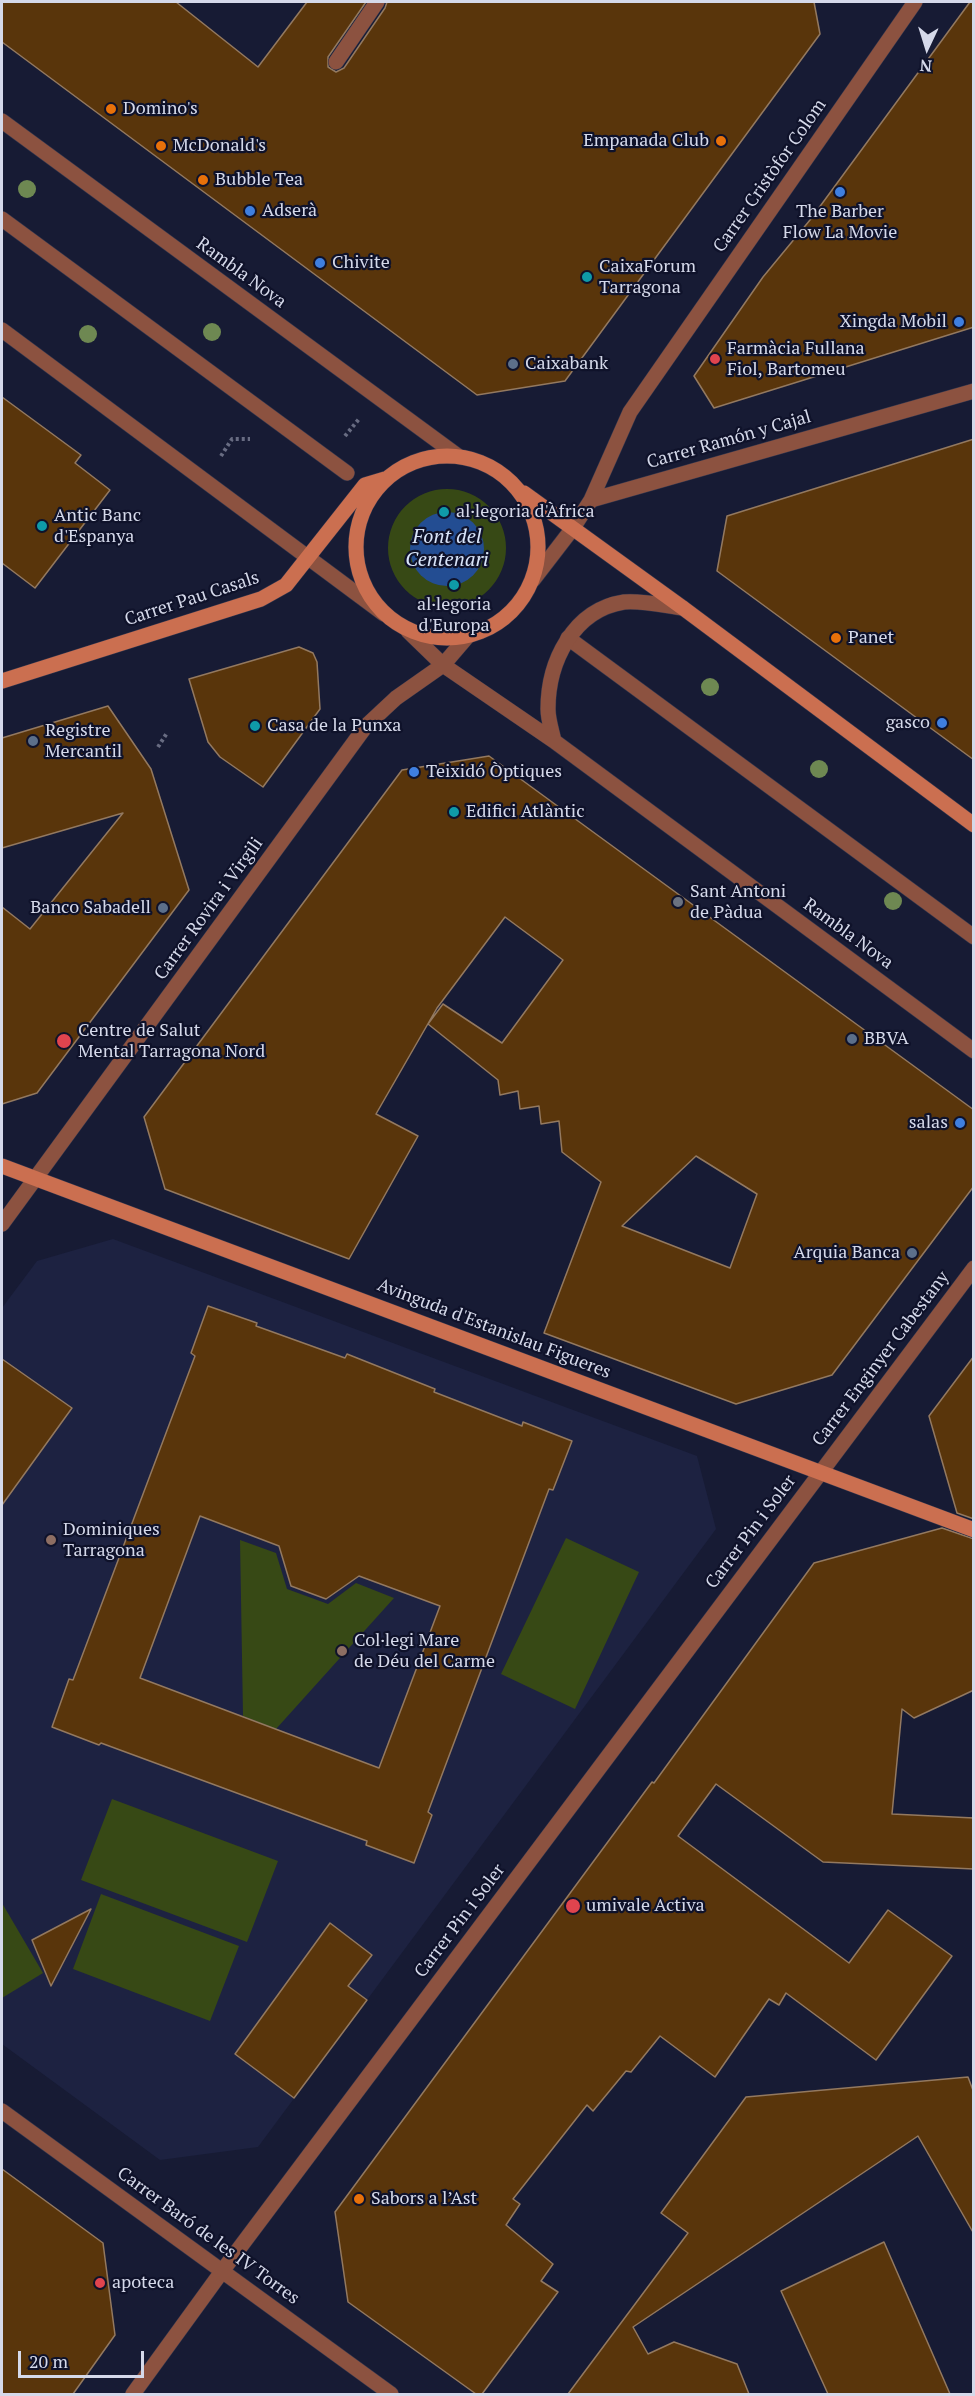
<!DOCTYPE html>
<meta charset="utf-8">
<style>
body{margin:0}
#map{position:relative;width:975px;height:2396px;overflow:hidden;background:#171b34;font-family:"PT Serif",serif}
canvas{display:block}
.frame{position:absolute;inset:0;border:3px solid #d5d9ea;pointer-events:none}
.north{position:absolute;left:897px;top:18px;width:60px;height:60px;-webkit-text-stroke:4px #0f122a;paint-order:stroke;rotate:184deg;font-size:16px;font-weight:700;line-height:24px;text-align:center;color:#d5d9ea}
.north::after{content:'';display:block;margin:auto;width:21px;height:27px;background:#d5d9ea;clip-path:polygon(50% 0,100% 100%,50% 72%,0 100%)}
.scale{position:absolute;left:18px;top:2351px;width:126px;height:27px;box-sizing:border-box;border:3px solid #d5d9ea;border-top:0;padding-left:8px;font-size:18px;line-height:21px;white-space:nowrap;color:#d5d9ea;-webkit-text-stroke:4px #0f122a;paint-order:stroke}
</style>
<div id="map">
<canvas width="975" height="2396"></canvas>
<div class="frame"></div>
<div class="north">N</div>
<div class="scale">20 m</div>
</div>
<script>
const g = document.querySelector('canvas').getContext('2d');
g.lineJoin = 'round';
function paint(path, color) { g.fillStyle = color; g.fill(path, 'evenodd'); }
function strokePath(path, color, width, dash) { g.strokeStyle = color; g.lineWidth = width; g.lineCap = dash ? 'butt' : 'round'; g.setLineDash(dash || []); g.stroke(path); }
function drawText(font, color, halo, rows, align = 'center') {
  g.font = font + ' "PT Serif",serif'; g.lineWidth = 4.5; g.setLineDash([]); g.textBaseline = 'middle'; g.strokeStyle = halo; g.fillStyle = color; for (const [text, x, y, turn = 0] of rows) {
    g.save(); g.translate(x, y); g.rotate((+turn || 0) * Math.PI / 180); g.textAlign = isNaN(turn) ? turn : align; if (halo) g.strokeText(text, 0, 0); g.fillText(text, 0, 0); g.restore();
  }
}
paint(new Path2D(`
 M 113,1239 L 697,1456 L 716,1529 L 258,2147 L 160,2160 L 2,2044 L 2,1308 L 37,1261 Z`), '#1d2241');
paint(new Path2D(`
 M388 548a59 59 0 1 1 118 0a59 59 0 1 1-118 0Z
 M 566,1538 L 639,1572 L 575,1709 L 501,1674 Z
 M 240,1540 L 276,1553 L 287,1589 L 328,1604 L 356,1583 L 394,1598 L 276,1729 L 243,1716 Z
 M 112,1799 L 278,1861 L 247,1942 L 81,1880 Z
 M 101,1894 L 239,1946 L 210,2021 L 73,1969 Z
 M 2,1903 L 43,1973 L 2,1998 Z`), '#374915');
paint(new Path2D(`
 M410 549a37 37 0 1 1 74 0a37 37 0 1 1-74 0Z`), '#234d92');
const building = new Path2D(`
 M 2,2 L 176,2 L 258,67 L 307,2 L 366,2 L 328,57 L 328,67 L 336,72 L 344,68 L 385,8 L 387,2 L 814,2 L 820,34 L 565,381 L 477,395 L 2,42 Z
 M 970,2 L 974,2 L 974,327 L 714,408 L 694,376 L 763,277 L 810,220 Z
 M 2,397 L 81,455 L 75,463 L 110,490 L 35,588 L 2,563 Z
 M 974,439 L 974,760 L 717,571 L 727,516 Z
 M 299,647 L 313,653 L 317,662 L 320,709 L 263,787 L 220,757 L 208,742 L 189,679 Z
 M 108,706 L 151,769 L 189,890 L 37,1093 L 2,1104 L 2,907 L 30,929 L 123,813 L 2,848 L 2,738 Z
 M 489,756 L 974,1110 L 974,1186 L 832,1375 L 736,1404 L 544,1333 L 601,1182 L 562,1152 L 559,1121 L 541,1124 L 539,1106 L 520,1109 L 518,1091 L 500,1095 L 498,1080 L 428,1024 L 443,1004 L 502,1043 L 563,960 L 505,917 L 437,1008 L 376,1114 L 418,1136 L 349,1259 L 165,1189 L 144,1117 L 402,770 ZM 696,1156 L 757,1194 L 730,1268 L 622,1226 Z
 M 208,1306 L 257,1323 L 256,1326 L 345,1358 L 347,1354 L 435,1389 L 434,1392 L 522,1426 L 523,1422 L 572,1441 L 553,1490 L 549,1489 L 428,1812 L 432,1815 L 414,1863 L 366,1845 L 367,1841 L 101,1743 L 99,1745 L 52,1727 L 69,1679 L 73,1680 L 195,1356 L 191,1353 ZM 200,1516 L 279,1546 L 291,1586 L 326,1599 L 359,1576 L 440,1606 L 379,1768 L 140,1678 Z
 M 974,1356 L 974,1519 L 957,1513 L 929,1416 Z
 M 2,1359 L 72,1408 L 2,1505 Z
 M 942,1528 L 974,1539 L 974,1690 L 914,1718 L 902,1709 L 892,1814 L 974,1818 L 974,1869 L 823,1862 L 716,1784 L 678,1836 L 849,1963 L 888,1910 L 952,1956 L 876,2060 L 786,1993 L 779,2005 L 769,1999 L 715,2077 L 660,2036 L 631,2072 L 626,2071 L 593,2111 L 587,2105 L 513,2199 L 520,2204 L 506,2225 L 553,2264 L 541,2281 L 558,2292 L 482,2394 L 476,2394 L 348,2302 L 335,2212 L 652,1782 L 654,1783 L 814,1563 Z
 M 91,1909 L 51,1986 L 32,1940 Z
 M 330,1923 L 372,1955 L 348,1986 L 367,2000 L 294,2098 L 235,2054 Z
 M 968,2077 L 974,2093 L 974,2234 L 918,2136 L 633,2327 L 648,2354 L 674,2342 L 737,2364 L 749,2394 L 568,2394 L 688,2233 L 661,2213 L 746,2097 Z
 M 2,2169 L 103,2243 L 115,2335 L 73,2394 L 2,2394 Z
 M 884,2242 L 950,2394 L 828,2394 L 781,2291 Z`);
paint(building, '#59350b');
strokePath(building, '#937960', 1.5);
const pedestrian = new Path2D(`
 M 2,219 L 347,473
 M 568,638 L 974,937`);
const minor = new Path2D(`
 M 336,62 L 377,2
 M 2,121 L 458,456
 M 2,330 L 384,614
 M 591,500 L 974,391
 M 533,580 L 573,528 L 591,500 L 630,412 L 915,2
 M 408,631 L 443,665 L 554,741 L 974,1051
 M 554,741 C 552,731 548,720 548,709 C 548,662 573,610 624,602 C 640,600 667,606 683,608
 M 2,1224 L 366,726 L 396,698 L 443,665 L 467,637
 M 2,2111 L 391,2394
 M 133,2394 L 223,2270 L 974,1268`);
const secondary = new Path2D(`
 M356 547a91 91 0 1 1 182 0a91 91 0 1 1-182 0Z
 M 524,493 L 683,608 L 974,825
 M 2,681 L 261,599 L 286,585 L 365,485 L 385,479
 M 2,1166 L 974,1530`);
strokePath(pedestrian, '#32364d', 16);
strokePath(minor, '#32364d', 16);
strokePath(secondary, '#32364d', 16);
strokePath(new Path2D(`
 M 345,436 L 359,419
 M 221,456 L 232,439 L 250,439
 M 158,747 L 167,733`), '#686c82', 4, [3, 3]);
strokePath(pedestrian, '#8c5240', 15);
strokePath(minor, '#8c5240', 15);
strokePath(secondary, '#cb6f50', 15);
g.fillStyle = '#6e8852';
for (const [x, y] of [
 [27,189],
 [212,332],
 [88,334],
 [710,687],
 [819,769],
 [893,901]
]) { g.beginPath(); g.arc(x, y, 9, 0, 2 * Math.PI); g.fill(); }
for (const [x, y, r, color] of [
 [111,109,6,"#e8710a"],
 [721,141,6,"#e8710a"],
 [161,146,6,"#e8710a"],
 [203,180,6,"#e8710a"],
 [840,192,6,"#3f7fe0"],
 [250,211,6,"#3f7fe0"],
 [320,263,6,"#3f7fe0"],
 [587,277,6,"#0f9aa8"],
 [959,322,6,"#3f7fe0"],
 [715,359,6,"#e0444e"],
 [513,364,6,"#5c6f8a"],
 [444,512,6,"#0f9aa8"],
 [42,526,6,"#0f9aa8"],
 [454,585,6,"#0f9aa8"],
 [836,638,6,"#e8710a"],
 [942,723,6,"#3f7fe0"],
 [255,726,6,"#0f9aa8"],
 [33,741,6,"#5c6f8a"],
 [414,772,6,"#3f7fe0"],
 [454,812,6,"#0f9aa8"],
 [678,902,6,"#6b7280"],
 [163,908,6,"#5c6f8a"],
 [852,1039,6,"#5c6f8a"],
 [64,1041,8,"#e0444e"],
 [960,1123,6,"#3f7fe0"],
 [912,1253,6,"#5c6f8a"],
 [51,1540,6,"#8d6e63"],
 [342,1651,6,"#8d6e63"],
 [573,1906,8,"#e0444e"],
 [359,2199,6,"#e8710a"],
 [100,2283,6,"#e0444e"]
]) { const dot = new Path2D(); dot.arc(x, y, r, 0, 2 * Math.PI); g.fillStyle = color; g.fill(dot); strokePath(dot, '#0f122a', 2); }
drawText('18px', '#d5d9ea', '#0f122a', [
 ["Domino's",123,109],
 ["Empanada Club",709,141,"right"],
 ["McDonald's",173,146],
 ["Bubble Tea",215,180],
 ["Adserà",262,211],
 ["The Barber",840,212,"center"],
 ["Flow La Movie",840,233,"center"],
 ["Chivite",332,263],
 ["CaixaForum",599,267],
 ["Tarragona",599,288],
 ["Xingda Mobil",947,322,"right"],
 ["Farmàcia Fullana",727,349],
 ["Fiol, Bartomeu",727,370],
 ["Caixabank",525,364],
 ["al·legoria d'Àfrica",456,512],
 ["Antic Banc",54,516],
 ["d'Espanya",54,537],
 ["al·legoria",454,605,"center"],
 ["d'Europa",454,626,"center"],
 ["Panet",848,638],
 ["gasco",930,723,"right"],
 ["Casa de la Punxa",267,726],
 ["Registre",45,731],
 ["Mercantil",45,752],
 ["Teixidó Òptiques",426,772],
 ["Edifici Atlàntic",466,812],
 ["Sant Antoni",690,892],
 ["de Pàdua",690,913],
 ["Banco Sabadell",151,908,"right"],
 ["Centre de Salut",78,1031],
 ["Mental Tarragona Nord",78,1052],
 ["BBVA",864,1039],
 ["salas",948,1123,"right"],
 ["Arquia Banca",900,1253,"right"],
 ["Dominiques",63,1530],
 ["Tarragona",63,1551],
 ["Col·legi Mare",354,1641],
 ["de Déu del Carme",354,1662],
 ["umivale Activa",586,1906],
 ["Sabors a l’Ast",371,2199],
 ["apoteca",112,2283]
], 'left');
drawText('18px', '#d5d9ea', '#0f122a', [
 ["Carrer Cristòfor Colom",770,176,-55],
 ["Rambla Nova",241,273,36],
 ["Carrer Ramón y Cajal",729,440,-16],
 ["Carrer Pau Casals",192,599,-18],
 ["Carrer Rovira i Virgili",209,909,-54],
 ["Rambla Nova",848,934,36],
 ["Avinguda d'Estanislau Figueres",494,1329,21],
 ["Carrer Enginyer Cabestany",881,1359,-53],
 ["Carrer Pin i Soler",751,1532,-53],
 ["Carrer Pin i Soler",460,1921,-53],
 ["Carrer Baró de les IV Torres",208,2236,36]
]);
drawText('italic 20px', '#d9e5fa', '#0f122a', [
 ["Font del",447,537],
 ["Centenari",447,560]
]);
</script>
